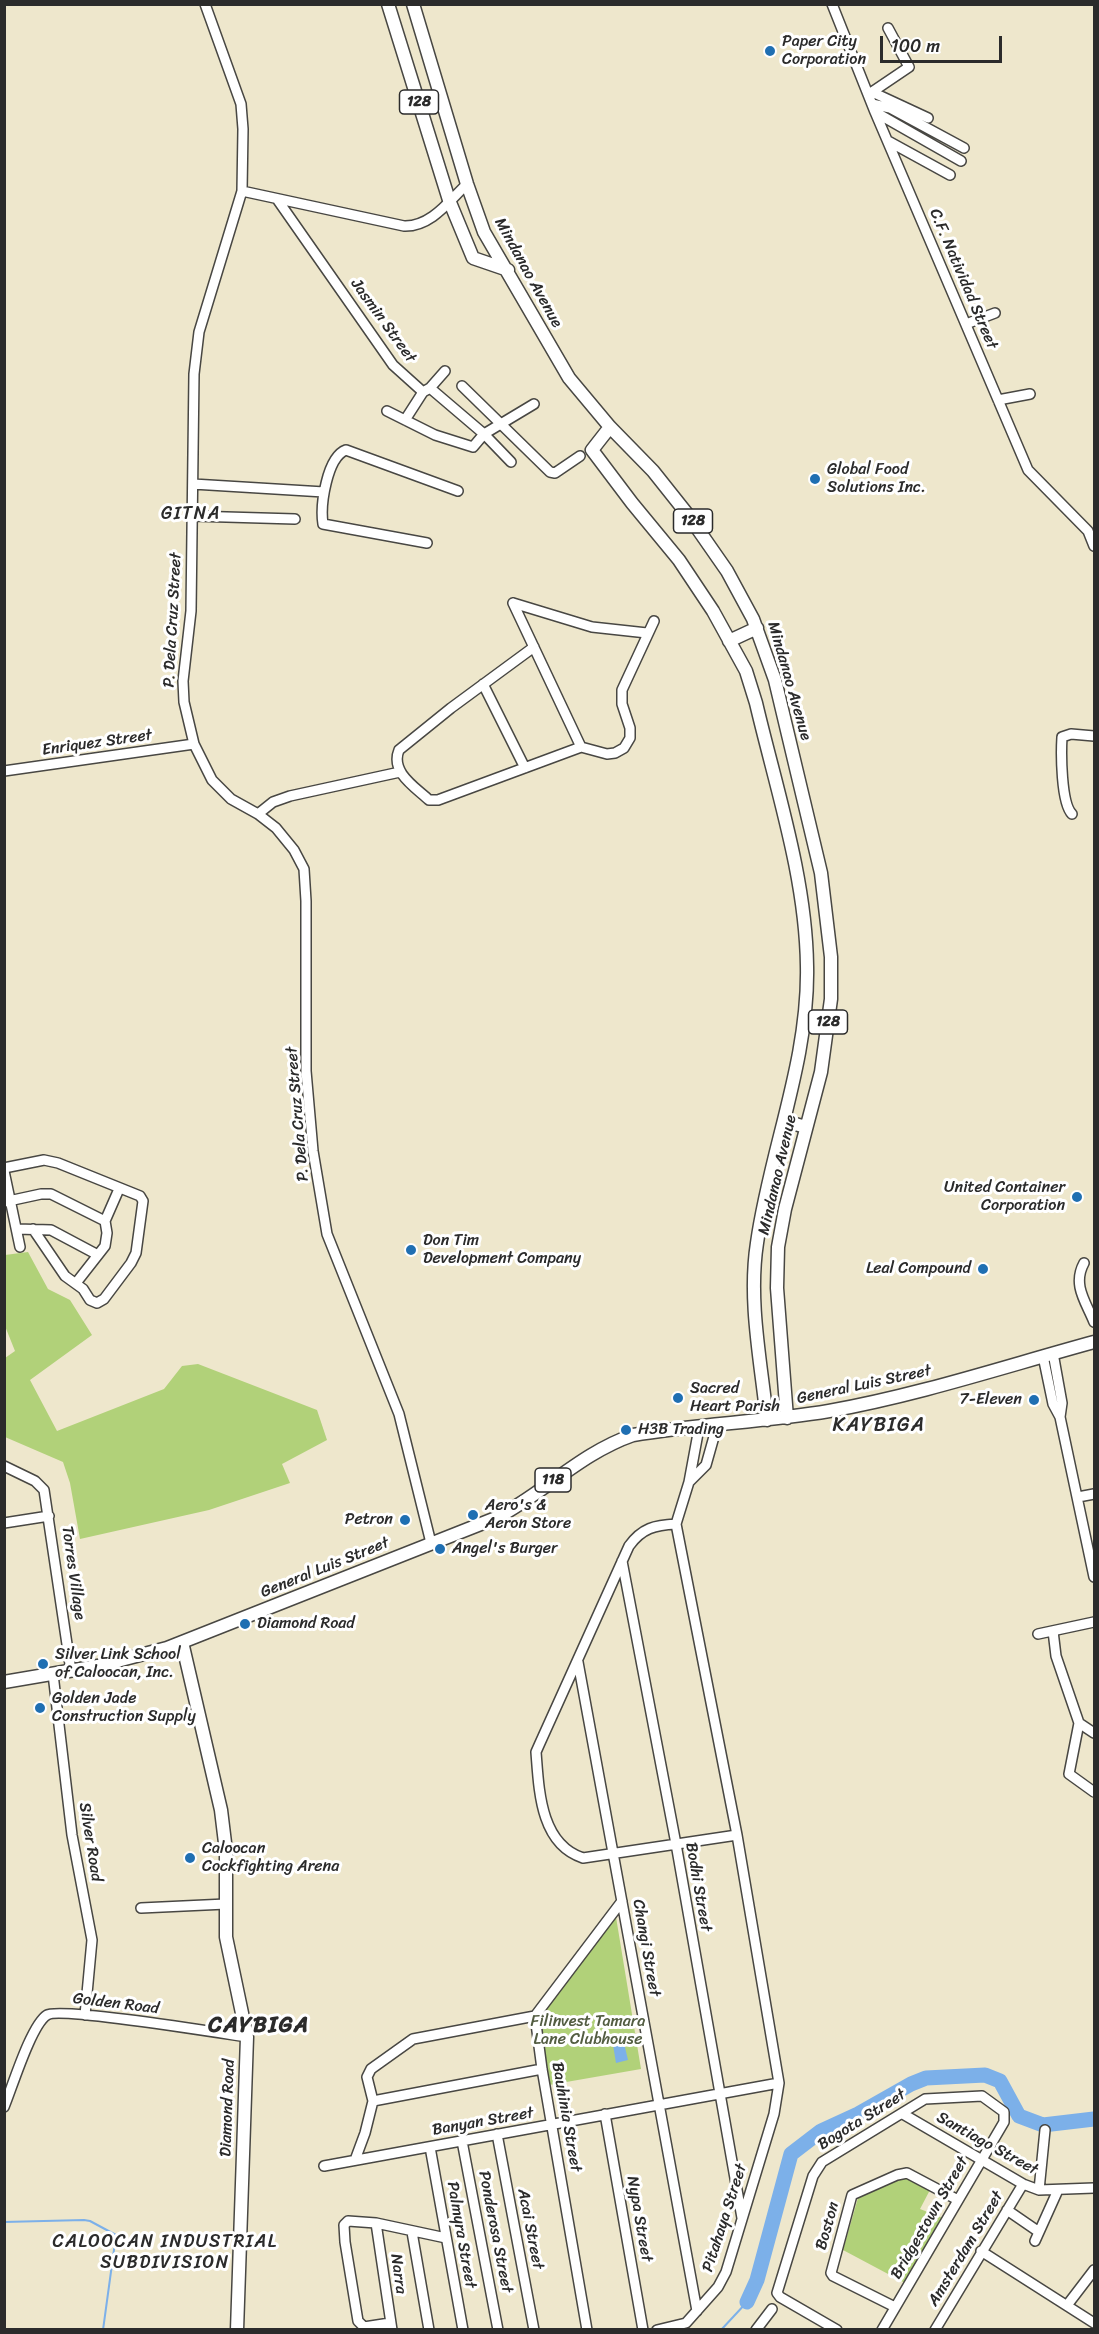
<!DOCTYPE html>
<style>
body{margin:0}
#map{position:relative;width:1099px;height:2334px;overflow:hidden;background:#eee7cc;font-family:Sriracha,sans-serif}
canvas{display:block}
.frame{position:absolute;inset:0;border:6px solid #2b2b2b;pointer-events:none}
.scale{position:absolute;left:880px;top:36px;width:122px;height:27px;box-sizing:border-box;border:3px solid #2b2b2b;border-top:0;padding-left:8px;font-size:18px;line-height:21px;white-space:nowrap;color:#2b2b2b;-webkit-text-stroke:4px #fff;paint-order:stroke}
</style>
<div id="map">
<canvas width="1099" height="2334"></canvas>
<div class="frame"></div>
<div class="scale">100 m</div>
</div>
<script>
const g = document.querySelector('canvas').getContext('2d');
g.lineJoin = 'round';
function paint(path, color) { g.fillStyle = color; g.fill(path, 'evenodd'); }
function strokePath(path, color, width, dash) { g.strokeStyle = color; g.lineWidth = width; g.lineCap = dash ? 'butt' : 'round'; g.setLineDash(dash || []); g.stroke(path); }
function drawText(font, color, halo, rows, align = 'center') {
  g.font = font + ' Sriracha,sans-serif'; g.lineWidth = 6; g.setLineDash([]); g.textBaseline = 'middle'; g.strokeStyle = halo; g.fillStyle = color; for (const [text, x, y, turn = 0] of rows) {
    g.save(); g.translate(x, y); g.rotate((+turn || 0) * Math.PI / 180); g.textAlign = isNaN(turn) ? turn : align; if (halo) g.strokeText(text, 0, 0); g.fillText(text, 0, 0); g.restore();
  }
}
paint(new Path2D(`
 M 28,1252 L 48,1289 L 70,1300 L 92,1335 L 30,1380 L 57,1431 L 164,1389 L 182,1366 L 198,1364 L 317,1410 L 327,1440 L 282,1464 L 290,1483 L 209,1510 L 80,1539 L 70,1483 L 63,1462 L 5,1437 L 5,1358 L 15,1351 L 5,1326 L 5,1255 Z
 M 616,1917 L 641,2069 L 549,2085 L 537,2022 Z
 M 903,2176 L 931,2188 L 920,2209 L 943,2218 L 905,2283 L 843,2250 L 858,2198 Z`), '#b1d179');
paint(new Path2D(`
 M 624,2043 L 628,2060 L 616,2063 L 613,2045 Z`), '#7cb0e9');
strokePath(new Path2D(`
 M 4,2222 L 84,2220 L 90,2221 L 116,2235 L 103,2330
 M 721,2330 L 747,2302`), '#7cb0e9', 2);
strokePath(new Path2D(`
 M 747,2302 L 757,2280 L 791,2154 L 821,2131 L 858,2114 L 911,2084 L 926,2078 L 985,2075 L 1000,2081 L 1019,2116 L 1043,2125 L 1094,2119`), '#7cb0e9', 15);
const minor = new Path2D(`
 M 205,4 L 241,104 L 243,129 L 242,191 L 199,332 L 194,374 L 191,611 L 183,681 L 184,702 L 194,744 L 212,780 L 231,799 L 258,814 L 276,828 L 294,850 L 304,869 L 306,901 L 306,1071 L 313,1151 L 327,1234 L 399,1414 L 431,1543
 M 832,4 L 875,112 L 1028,470 L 1088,531 L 1094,546
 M 867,92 L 872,92 L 909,67 L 888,28
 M 872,92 L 928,118
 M 872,104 L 890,108 L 964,148
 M 875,112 L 961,161
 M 888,141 L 950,175
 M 242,191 L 404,226 C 431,227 449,201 467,184
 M 277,199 L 393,365 L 423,392
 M 966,324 L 995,313
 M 462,386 L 550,472 L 555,473 L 580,456
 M 430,388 L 445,371
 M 423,392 L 430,388 L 484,434 L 511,462
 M 998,400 L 1030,394
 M 387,411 L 435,435 L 473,447 L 484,434 L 534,404
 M 405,420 L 423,392
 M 193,484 L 324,492
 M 192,516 L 295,519
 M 427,543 L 323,524 C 320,505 327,457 346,450 L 458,491
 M 513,603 L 581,747
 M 513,603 L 592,627 L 647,633
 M 534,647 L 451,708 L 399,750 C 390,772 415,787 429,800 L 438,800 L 581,747 L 607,754 L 615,753 L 624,748 L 630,738 L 630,728 L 622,704 L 622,690 L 654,621
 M 483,684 L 525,768
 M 4,771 L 194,744
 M 258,814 L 273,802 L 290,796 L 400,772
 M 1072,814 C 1061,803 1061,753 1062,737 L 1071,734 L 1094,736
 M 4,1168 L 44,1160 L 58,1163 L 140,1196 L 143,1201
 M 4,1171 L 20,1247
 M 4,1202 L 41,1194 L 51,1194 L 105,1221
 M 17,1229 L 51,1230 L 98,1255
 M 33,1229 L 65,1276 L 83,1289 L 90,1300 L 97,1303 L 104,1299 L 131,1263 L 136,1253 L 143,1201
 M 1084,1263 C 1072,1285 1086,1302 1094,1322
 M 76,1283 L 105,1246 L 107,1233 L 105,1221 L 119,1189
 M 1053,1353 L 1062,1403 L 1060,1417
 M 1043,1356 L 1053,1404 L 1060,1417 L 1094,1577
 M 4,1466 L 35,1481 L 44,1490 L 71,1671
 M 689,1482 L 706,1465 L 717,1426
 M 1078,1497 L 1094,1494
 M 4,1523 L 49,1516
 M 676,1524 C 655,1525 642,1528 629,1546 L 540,1743 L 536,1752 C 539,1790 540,1844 583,1858 L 737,1835
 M 622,1561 L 676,1844 L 742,2218
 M 1053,1631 L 1056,1656 L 1079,1723 L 1094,1733
 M 1038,1634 L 1094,1622
 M 578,1662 L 697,2311
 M 53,1674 L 72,1835 L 92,1940 L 85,2015
 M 1079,1723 L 1069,1774 L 1094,1792
 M 141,1908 L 226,1904
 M 373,2101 L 542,2069
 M 4,2107 C 12,2088 31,2025 47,2015 C 59,2007 220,2033 247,2037
 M 605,2114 L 643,2330
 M 903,2114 L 1023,2184 L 1039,2190 L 1094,2188
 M 497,2134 L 534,2330
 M 462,2141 L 498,2330
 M 430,2147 L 463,2330
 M 355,2160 L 365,2133 L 373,2101 L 367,2077 L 371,2069 L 413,2039 L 535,2016
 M 324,2166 L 779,2083 L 737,1835 L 676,1524 L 689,1482 L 699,1428
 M 1039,2190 L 1045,2130
 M 1007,2210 L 1039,2232
 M 376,2223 L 392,2330
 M 412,2232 L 429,2330
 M 1035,2241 L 1058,2190
 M 981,2251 L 1094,2323
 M 1068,2304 L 1094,2270
 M 895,2307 L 833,2276 L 831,2273 L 852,2195 L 897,2175 L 907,2173 L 958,2200
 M 390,2323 L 364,2327 L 358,2321 L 345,2242 L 344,2225 L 348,2221 L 376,2223 L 446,2238
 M 587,2330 L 542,2069 L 535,2016 L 622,1901
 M 657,2330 L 686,2323 L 718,2287 L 726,2272 L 774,2114 L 779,2083
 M 756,2330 L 772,2309
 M 837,2330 L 780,2297 L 777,2293 L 813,2176 L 822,2162 L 925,2099 L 982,2096 L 1004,2112 L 1004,2122 L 882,2330
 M 935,2330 L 1023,2184`);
const major = new Path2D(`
 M 388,4 L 449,200 L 473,258 L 508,270
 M 413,4 L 467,184 L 484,232 L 569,378 L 610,427 L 653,471 L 688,515 L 727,571 L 753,619 L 775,680 L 821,873 L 831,957 L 831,999 L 821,1072 L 785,1209 L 778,1247 L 777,1288 L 787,1418
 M 610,427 L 592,450 L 632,503 L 679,560 L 713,611 L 746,671 L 756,703 C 776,788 806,878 807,966 C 809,1061 770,1150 757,1243 C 748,1301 761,1362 767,1420
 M 729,641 L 757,628
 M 784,1121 L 806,1127
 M 182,1642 L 221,1810 L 226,1851 L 226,1937 L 247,2037 L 237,2330
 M 4,1682 L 98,1666 L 167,1648 L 496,1518 C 544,1493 581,1453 633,1435 C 698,1424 764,1422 829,1411 C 919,1395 1006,1366 1094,1342`);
strokePath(minor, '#484743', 12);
strokePath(major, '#484743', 15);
strokePath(minor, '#fff', 9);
strokePath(major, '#fff', 12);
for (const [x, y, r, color] of [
 [770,51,6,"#1f6fb2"],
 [815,479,6,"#1f6fb2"],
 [1077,1197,6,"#1f6fb2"],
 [411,1250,6,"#1f6fb2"],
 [983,1269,6,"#1f6fb2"],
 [678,1398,6,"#1f6fb2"],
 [1034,1400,6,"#1f6fb2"],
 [626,1430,6,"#1f6fb2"],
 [473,1515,6,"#1f6fb2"],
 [405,1520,6,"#1f6fb2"],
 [440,1549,6,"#1f6fb2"],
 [245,1624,6,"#1f6fb2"],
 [43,1664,6,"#1f6fb2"],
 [40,1708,6,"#1f6fb2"],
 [190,1858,6,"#1f6fb2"]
]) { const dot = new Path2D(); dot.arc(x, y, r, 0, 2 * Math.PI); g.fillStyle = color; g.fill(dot); strokePath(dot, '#fff', 2); }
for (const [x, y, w] of [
 [419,102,39],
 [693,521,39],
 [828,1022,39],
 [553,1480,36]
]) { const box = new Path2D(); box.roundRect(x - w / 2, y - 12, w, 24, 4.5); g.fillStyle = '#fff'; g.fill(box); strokePath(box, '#2b2b2b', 1.5); }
drawText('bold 15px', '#2b2b2b', null, [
 ["128",419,102],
 ["128",693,521],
 ["128",828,1022],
 ["118",553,1480]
]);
drawText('16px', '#2b2b2b', '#fff', [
 ["Paper City",782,42],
 ["Corporation",782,60],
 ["Global Food",827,470],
 ["Solutions Inc.",827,488],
 ["United Container",1065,1188,"right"],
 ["Corporation",1065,1206,"right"],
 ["Don Tim",423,1241],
 ["Development Company",423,1259],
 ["Leal Compound",971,1269,"right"],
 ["Sacred",690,1389],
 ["Heart Parish",690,1407],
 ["7-Eleven",1022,1400,"right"],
 ["H3B Trading",638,1430],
 ["Aero's &",485,1506],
 ["Aeron Store",485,1524],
 ["Petron",393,1520,"right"],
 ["Angel's Burger",452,1549],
 ["Diamond Road",257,1624],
 ["Silver Link School",55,1655],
 ["of Caloocan, Inc.",55,1673],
 ["Golden Jade",52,1699],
 ["Construction Supply",52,1717],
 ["Caloocan",202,1849],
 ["Cockfighting Arena",202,1867]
], 'left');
drawText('16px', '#2b2b2b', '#fff', [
 ["Mindanao Avenue",528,273,61],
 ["C.F. Natividad Street",963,279,67],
 ["Jasmin Street",383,321,54],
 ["P. Dela Cruz Street",173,620,-87],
 ["Mindanao Avenue",789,681,74],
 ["Enriquez Street",97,743,-8],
 ["P. Dela Cruz Street",298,1114,-95],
 ["Mindanao Avenue",778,1175,-77],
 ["General Luis Street",864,1385,-12],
 ["General Luis Street",325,1568,-22],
 ["Torres Village",73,1573,82],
 ["Silver Road",90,1842,81],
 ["Bodhi Street",698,1887,80],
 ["Changi Street",646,1948,80],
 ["Golden Road",116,2004,7],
 ["Diamond Road",228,2108,-88],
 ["Bauhinia Street",566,2117,80],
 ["Bogota Street",862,2120,-32],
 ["Banyan Street",483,2122,-10],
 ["Santiago Street",987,2144,29],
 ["Pitahaya Street",725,2218,-72],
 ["Bridgestown Street",930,2218,-60],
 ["Nypa Street",639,2219,80],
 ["Boston",828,2226,-74],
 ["Acai Street",530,2229,79],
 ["Ponderosa Street",495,2232,79],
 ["Palmyra Street",461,2235,80],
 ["Amsterdam Street",966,2249,-59],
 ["Narra",398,2274,82]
]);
drawText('16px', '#535d42', '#fff', [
 ["Filinvest Tamara",588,2022],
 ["Lane Clubhouse",588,2040]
]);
g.letterSpacing = '1.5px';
drawText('18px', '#2b2b2b', '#fff', [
 ["GITNA",191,514],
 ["CALOOCAN INDUSTRIAL",165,2242],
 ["SUBDIVISION",165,2263]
]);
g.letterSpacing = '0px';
g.letterSpacing = '1.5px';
drawText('20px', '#2b2b2b', '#fff', [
 ["KAYBIGA",879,1426]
]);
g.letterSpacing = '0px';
g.letterSpacing = '1.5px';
drawText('bold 22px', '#2b2b2b', '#fff', [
 ["CAYBIGA",259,2026]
]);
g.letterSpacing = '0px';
</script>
